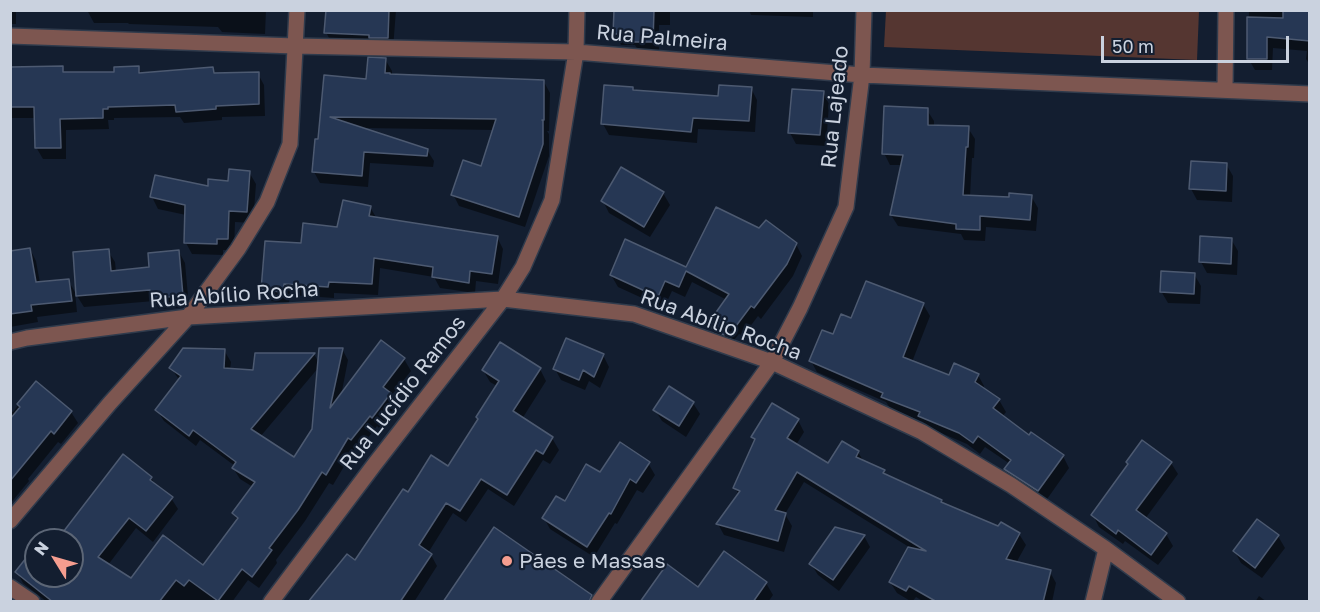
<!DOCTYPE html>
<meta charset="utf-8">
<style>
body{margin:0}
#map{position:relative;width:1320px;height:612px;overflow:hidden;background:#131e30;font-family:"Golos Text",sans-serif}
canvas{display:block}
.frame{position:absolute;inset:0;border:12px solid #cad2df;pointer-events:none}
.north{position:absolute;left:24px;top:528px;width:60px;height:60px;box-sizing:border-box;background:#131e30;border:2px solid #5c6676;border-radius:50%;rotate:307deg;font-size:16px;font-weight:700;line-height:24px;text-align:center;color:#cad2df}
.north::after{content:'';display:block;margin:auto;width:21px;height:27px;background:#f59d8f;clip-path:polygon(50% 0,100% 100%,50% 72%,0 100%)}
.scale{position:absolute;left:1101px;top:36px;width:188px;height:27px;box-sizing:border-box;border:3px solid #cad2df;border-top:0;padding-left:8px;font-size:18px;line-height:21px;white-space:nowrap;color:#cad2df;-webkit-text-stroke:4px #131e30;paint-order:stroke}
</style>
<div id="map">
<canvas width="1320" height="612"></canvas>
<div class="frame"></div>
<div class="north">N</div>
<div class="scale">50 m</div>
</div>
<script>
const g = document.querySelector('canvas').getContext('2d');
g.lineJoin = 'round';
function paint(path, color) { g.fillStyle = color; g.fill(path, 'evenodd'); }
function strokePath(path, color, width, dash) { g.strokeStyle = color; g.lineWidth = width; g.lineCap = dash ? 'butt' : 'round'; g.setLineDash(dash || []); g.stroke(path); }
function drawText(font, color, halo, rows, align = 'center') {
  g.font = font + ' "Golos Text",sans-serif'; g.lineWidth = 4.5; g.setLineDash([]); g.textBaseline = 'middle'; g.strokeStyle = halo; g.fillStyle = color; for (const [text, x, y, turn = 0] of rows) {
    g.save(); g.translate(x, y); g.rotate((+turn || 0) * Math.PI / 180); g.textAlign = isNaN(turn) ? turn : align; if (halo) g.strokeText(text, 0, 0); g.fillText(text, 0, 0); g.restore();
  }
}
paint(new Path2D(`
 M 886,11 L 1199,11 L 1197,60 L 884,47 Z`), '#553631');
paint(new Path2D(`
 M 10,10 L 16,10 L 16,24 L 10,24 Z
 M 87,10 L 266,10 L 265,34 L 222,32 L 218,27 L 129,24 L 128,23 L 94,23 Z
 M 327,10 L 396,10 L 393,49 L 332,44 L 326,32 Z
 M 615,10 L 670,10 L 670,25 L 659,25 L 659,53 L 640,53 L 635,45 L 621,45 L 615,33 Z
 M 749,10 L 813,10 L 813,17 L 751,15 Z
 M 1249,10 L 1310,10 L 1310,65 L 1306,59 L 1307,51 L 1273,48 L 1272,70 L 1255,70 L 1248,58 Z
 M 385,59 L 392,71 L 392,76 L 544,82 L 550,93 L 549,131 L 547,131 L 549,134 L 549,156 L 525,227 L 459,206 L 453,194 L 482,167 L 494,130 L 362,128 L 427,150 L 434,161 L 433,167 L 370,163 L 368,187 L 320,183 L 314,172 L 319,141 L 325,77 L 368,81 Z
 M 10,68 L 62,68 L 65,74 L 115,73 L 138,68 L 142,74 L 212,68 L 216,75 L 258,74 L 264,85 L 265,116 L 222,117 L 222,120 L 184,123 L 180,117 L 114,118 L 114,120 L 108,120 L 109,129 L 66,130 L 66,159 L 43,159 L 36,147 L 36,118 L 10,118 Z
 M 632,88 L 634,91 L 720,97 L 751,88 L 757,100 L 755,132 L 698,129 L 697,143 L 609,135 L 603,124 Z
 M 823,92 L 829,104 L 826,146 L 796,144 L 790,133 Z
 M 927,110 L 934,121 L 934,127 L 968,128 L 975,139 L 974,158 L 972,158 L 970,197 L 1010,199 L 1031,196 L 1038,208 L 1036,231 L 986,227 L 985,241 L 964,240 L 961,234 L 898,226 L 891,215 L 902,165 L 890,165 L 884,153 Z
 M 1226,164 L 1233,176 L 1232,202 L 1197,200 L 1191,189 Z
 M 249,172 L 256,184 L 253,223 L 235,222 L 234,250 L 223,250 L 223,255 L 192,254 L 186,243 L 186,215 L 158,209 L 152,197 L 209,188 L 229,182 Z
 M 663,193 L 670,205 L 650,237 L 609,213 L 603,201 Z
 M 370,207 L 377,219 L 497,237 L 503,249 L 498,284 L 476,281 L 475,293 L 440,288 L 434,277 L 380,268 L 378,295 L 334,293 L 334,298 L 290,295 L 289,303 L 269,301 L 262,289 L 302,245 L 339,229 Z
 M 760,230 L 796,244 L 802,256 L 793,276 L 761,319 L 758,316 L 743,336 L 739,334 L 730,345 L 716,336 L 709,325 L 727,300 L 692,282 L 685,297 L 672,291 L 664,308 L 618,287 L 611,275 L 687,269 Z
 M 1231,239 L 1238,251 L 1237,275 L 1207,273 L 1201,262 Z
 M 30,249 L 36,261 L 40,283 L 68,280 L 75,292 L 77,312 L 37,317 L 38,322 L 10,327 L 10,252 Z
 M 108,251 L 115,262 L 116,272 L 150,269 L 179,252 L 185,263 L 189,307 L 159,309 L 154,301 L 84,307 L 77,296 Z
 M 1194,274 L 1201,286 L 1200,304 L 1168,303 L 1161,291 Z
 M 923,304 L 930,316 L 912,362 L 950,377 L 978,375 L 984,386 L 983,389 L 999,400 L 1006,412 L 1002,417 L 1029,437 L 1063,456 L 1069,468 L 1045,502 L 1012,481 L 1006,470 L 1010,464 L 985,447 L 980,454 L 967,444 L 927,427 L 923,422 L 890,408 L 886,402 L 817,372 L 811,361 L 833,336 L 852,320 Z
 M 382,342 L 404,359 L 411,371 L 391,396 L 397,405 L 379,428 L 377,426 L 358,451 L 355,448 L 333,485 L 329,483 L 305,521 L 276,560 L 277,563 L 259,588 L 248,580 L 232,602 L 47,602 L 23,583 L 17,572 L 36,552 L 36,576 L 72,576 L 72,540 L 59,540 L 151,478 L 156,486 L 171,498 L 178,509 L 153,542 L 136,528 L 108,565 L 131,580 L 203,567 L 238,521 L 233,513 L 253,487 L 240,479 L 233,468 L 235,466 L 200,440 L 196,446 L 164,421 L 157,410 L 180,381 L 171,368 L 224,350 L 231,362 L 230,370 L 255,371 L 314,354 L 319,363 L 342,349 L 348,360 L 341,396 ZM 319,367 L 313,429 L 295,459 L 260,437 Z
 M 603,355 L 609,367 L 600,388 L 589,381 L 585,390 L 561,380 L 555,369 Z
 M 540,369 L 546,381 L 522,419 L 552,438 L 559,450 L 550,464 L 543,460 L 514,506 L 488,489 L 466,522 L 453,513 L 428,553 L 431,555 L 437,566 L 414,602 L 309,602 L 321,585 L 323,586 L 355,562 L 408,494 L 448,468 L 479,420 L 497,386 L 490,382 L 483,370 Z
 M 36,383 L 71,412 L 78,423 L 61,444 L 58,442 L 28,479 L 29,481 L 10,504 L 10,411 L 13,412 Z
 M 693,403 L 700,414 L 686,437 L 662,421 L 655,410 Z
 M 798,420 L 804,432 L 796,445 L 829,465 L 843,443 L 858,452 L 864,462 L 884,471 L 887,477 L 941,501 L 944,505 L 999,528 L 1019,534 L 1026,545 L 1016,563 L 1050,572 L 1056,583 L 1052,602 L 924,602 L 916,597 L 912,602 L 897,593 L 890,582 L 909,547 L 804,482 L 785,514 L 792,526 L 784,552 L 724,535 L 718,524 L 739,495 L 735,488 L 756,442 L 753,437 Z
 M 648,463 L 655,475 L 643,493 L 637,490 L 617,524 L 615,523 L 594,557 L 550,529 L 544,518 L 565,503 L 601,474 Z
 M 1171,463 L 1178,474 L 1145,519 L 1166,534 L 1173,546 L 1158,565 L 1125,541 L 1123,544 L 1099,527 L 1093,515 L 1129,465 Z
 M 1257,521 L 1278,536 L 1285,548 L 1262,578 L 1241,563 L 1235,552 Z
 M 864,536 L 870,547 L 839,591 L 818,575 L 811,564 Z
 M 766,583 L 773,595 L 768,602 L 641,602 L 698,589 Z
 M 1259,596 L 1267,602 L 1255,602 Z`), '#0007');
const building = new Path2D(`
 M 326,10 L 389,10 L 388,38 L 369,38 L 369,35 L 324,33 Z
 M 614,10 L 654,10 L 653,42 L 632,42 L 632,34 L 613,34 Z
 M 1283,10 L 1310,10 L 1310,41 L 1267,37 L 1267,59 L 1247,59 L 1247,17 L 1283,18 Z
 M 368,57 L 386,58 L 385,73 L 390,73 L 390,74 L 544,80 L 544,120 L 542,120 L 543,121 L 543,144 L 519,217 L 451,195 L 463,160 L 481,166 L 496,119 L 330,117 L 428,149 L 427,156 L 364,152 L 362,176 L 312,172 L 315,139 L 318,139 L 324,75 L 366,79 Z
 M 63,66 L 63,72 L 114,72 L 114,67 L 139,66 L 139,73 L 213,67 L 214,73 L 259,72 L 259,104 L 216,106 L 216,109 L 176,112 L 175,105 L 108,107 L 108,109 L 103,109 L 103,118 L 60,119 L 61,148 L 35,148 L 34,107 L 10,107 L 10,67 Z
 M 604,85 L 633,87 L 633,90 L 718,96 L 719,85 L 752,87 L 749,121 L 693,118 L 691,132 L 601,124 Z
 M 792,89 L 824,91 L 820,135 L 788,133 Z
 M 884,106 L 928,108 L 928,125 L 969,126 L 968,147 L 966,147 L 963,195 L 1009,197 L 1009,193 L 1032,195 L 1030,220 L 980,216 L 980,230 L 956,229 L 956,224 L 890,215 L 903,155 L 882,154 Z
 M 1191,161 L 1227,163 L 1226,191 L 1189,189 Z
 M 621,167 L 664,192 L 644,227 L 601,201 Z
 M 229,169 L 250,171 L 247,212 L 229,211 L 228,239 L 217,239 L 217,244 L 184,243 L 185,205 L 150,197 L 155,175 L 208,186 L 208,179 L 228,181 Z
 M 343,200 L 371,206 L 369,216 L 498,236 L 492,274 L 470,271 L 469,283 L 432,277 L 433,267 L 374,258 L 372,284 L 329,282 L 328,287 L 284,284 L 283,292 L 261,290 L 265,241 L 301,243 L 303,223 L 337,227 Z
 M 716,207 L 759,228 L 766,220 L 797,243 L 787,264 L 754,308 L 751,306 L 736,326 L 732,323 L 724,335 L 707,325 L 729,294 L 686,271 L 679,287 L 665,281 L 658,297 L 610,275 L 625,239 L 686,267 Z
 M 1200,236 L 1232,238 L 1231,264 L 1199,262 Z
 M 30,248 L 36,282 L 69,279 L 72,301 L 31,305 L 32,311 L 10,314 L 10,251 Z
 M 109,249 L 111,271 L 149,267 L 148,253 L 179,250 L 183,296 L 151,298 L 150,290 L 76,296 L 73,252 Z
 M 1161,271 L 1195,273 L 1194,294 L 1160,292 Z
 M 866,281 L 924,303 L 903,357 L 949,375 L 954,363 L 979,374 L 975,382 L 1000,399 L 993,408 L 1029,435 L 1031,432 L 1064,455 L 1038,491 L 1004,469 L 1011,460 L 978,436 L 973,443 L 959,433 L 918,416 L 920,412 L 881,397 L 883,393 L 809,361 L 822,330 L 833,334 L 841,314 L 851,318 Z
 M 566,338 L 604,354 L 594,377 L 583,370 L 579,380 L 553,369 Z
 M 381,340 L 405,358 L 383,387 L 391,393 L 372,418 L 370,416 L 351,440 L 348,438 L 326,475 L 322,472 L 298,510 L 269,548 L 272,550 L 252,577 L 242,569 L 218,601 L 189,580 L 184,586 L 176,580 L 159,602 L 53,602 L 15,572 L 34,548 L 36,550 L 36,576 L 72,576 L 72,540 L 57,540 L 123,454 L 152,477 L 150,480 L 173,497 L 146,531 L 129,518 L 98,557 L 131,578 L 163,535 L 203,565 L 238,518 L 232,513 L 255,482 L 232,468 L 236,462 L 193,430 L 189,436 L 155,410 L 181,376 L 169,368 L 183,348 L 225,349 L 224,368 L 253,370 L 255,353 L 315,353 L 251,429 L 294,457 L 312,429 L 319,348 L 343,348 L 330,408 Z
 M 500,342 L 541,368 L 513,411 L 553,437 L 543,454 L 536,450 L 507,495 L 481,479 L 460,511 L 446,503 L 419,545 L 432,554 L 400,602 L 308,602 L 347,554 L 355,560 L 403,489 L 408,492 L 431,455 L 448,466 L 478,419 L 476,417 L 499,381 L 482,370 Z
 M 36,381 L 72,411 L 54,434 L 51,431 L 10,481 L 10,419 L 20,407 L 17,404 Z
 M 669,386 L 694,402 L 679,426 L 653,410 Z
 M 772,403 L 799,419 L 787,438 L 828,463 L 842,441 L 859,451 L 856,457 L 885,470 L 883,473 L 942,500 L 941,502 L 998,526 L 1001,522 L 1020,533 L 1006,559 L 1051,570 L 1043,602 L 937,602 L 909,586 L 906,591 L 889,582 L 908,547 L 926,551 L 797,472 L 775,510 L 786,513 L 778,541 L 716,524 L 740,491 L 733,488 L 755,439 L 751,437 Z
 M 1142,440 L 1172,462 L 1136,510 L 1167,533 L 1151,555 L 1118,530 L 1116,534 L 1091,515 L 1128,464 L 1126,462 Z
 M 620,442 L 650,462 L 636,483 L 630,479 L 611,514 L 609,513 L 587,547 L 542,518 L 556,496 L 565,501 L 586,464 L 600,472 Z
 M 1257,519 L 1279,535 L 1255,568 L 1233,551 Z
 M 494,527 L 592,595 L 589,602 L 443,602 Z
 M 835,527 L 865,535 L 833,580 L 809,564 Z
 M 724,551 L 767,582 L 753,602 L 640,602 L 667,564 L 698,587 Z`);
paint(building, '#263754');
strokePath(building, '#4d5a71', 1.5);
const minor = new Path2D(`
 M 10,36 L 295,46 L 576,52 L 862,75 L 1310,94
 M 1225,89 L 1226,10
 M 10,342 L 27,338 L 188,317 L 503,299 L 634,314 L 772,362 L 922,432 L 1011,485 L 1106,549 L 1178,602
 M 10,521 L 110,403 L 188,317 L 238,249 L 267,202 L 290,144 L 297,10
 M 10,587 L 32,602
 M 271,602 L 374,465 L 503,299 L 523,267 L 552,200 L 576,52 L 577,10
 M 599,602 L 772,362 L 800,308 L 846,207 L 862,75 L 864,10
 M 1093,602 L 1106,549`);
strokePath(minor, '#303b4c', 18);
strokePath(minor, '#7d5650', 15);
for (const [x, y, r, color] of [
 [507,561,6,"#f59d8f"]
]) { const dot = new Path2D(); dot.arc(x, y, r, 0, 2 * Math.PI); g.fillStyle = color; g.fill(dot); strokePath(dot, '#131e30', 2); }
drawText('21px', '#cad2df', '#131e30', [
 ["Rua Palmeira",662,38,5],
 ["Rua Lajeado",835,107,-84],
 ["Rua Abílio Rocha",234,295,-4],
 ["Rua Abílio Rocha",721,325,20],
 ["Rua Lucídio Ramos",403,393,-52]
]);
drawText('21px', '#cad2df', '#131e30', [
 ["Pães e Massas",519,561]
], 'left');
</script>
